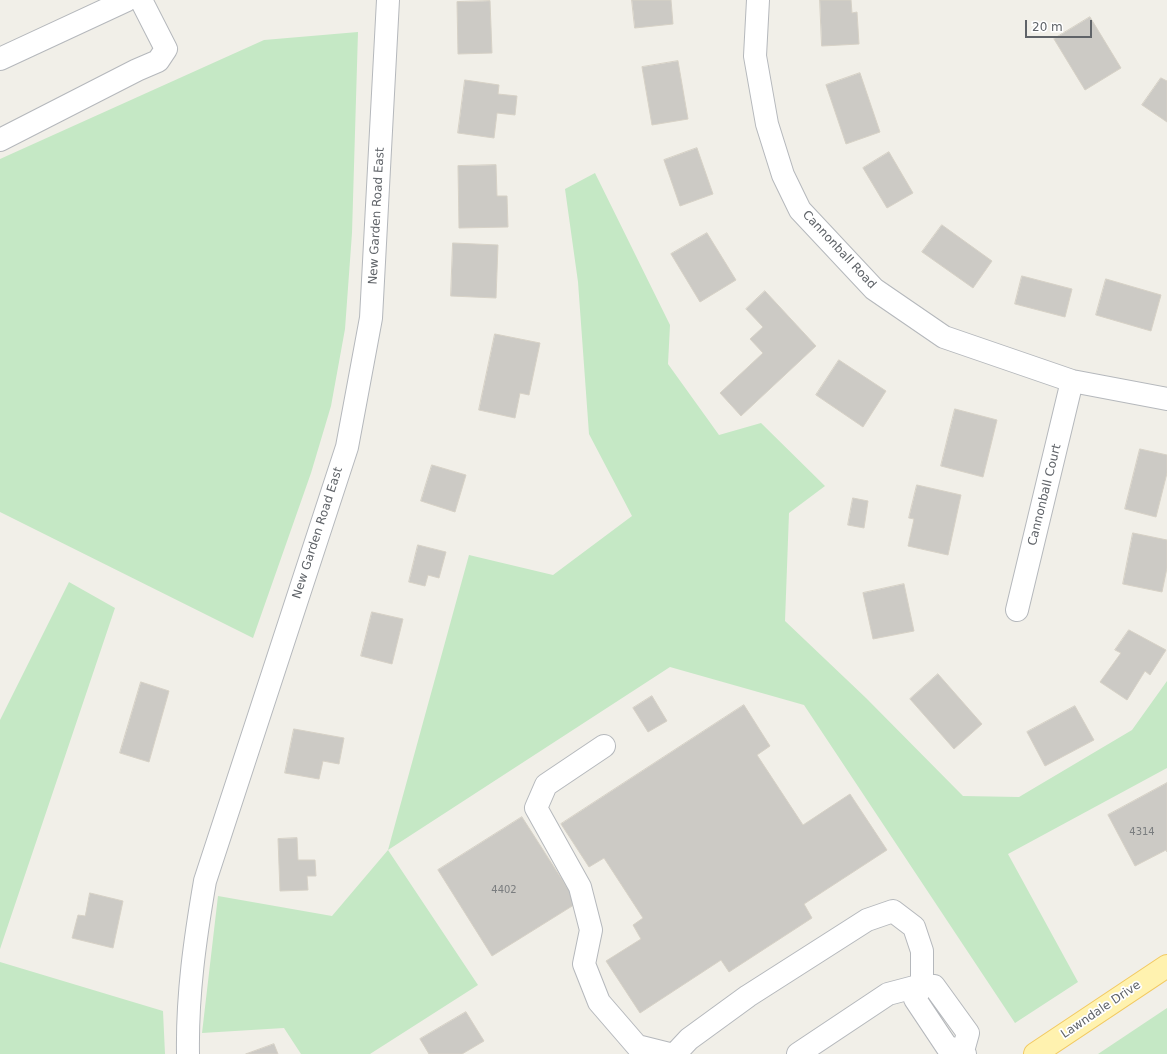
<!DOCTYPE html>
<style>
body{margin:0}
#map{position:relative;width:1167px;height:1054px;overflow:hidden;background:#f1efe8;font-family:"DejaVu Sans",sans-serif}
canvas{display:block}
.scale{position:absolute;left:1025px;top:20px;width:67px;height:18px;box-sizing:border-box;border:2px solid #5f6368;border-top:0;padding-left:5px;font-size:12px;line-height:14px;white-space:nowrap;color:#5f6368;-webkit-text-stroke:3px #fff;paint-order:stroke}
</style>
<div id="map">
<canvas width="1167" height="1054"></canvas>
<div class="scale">20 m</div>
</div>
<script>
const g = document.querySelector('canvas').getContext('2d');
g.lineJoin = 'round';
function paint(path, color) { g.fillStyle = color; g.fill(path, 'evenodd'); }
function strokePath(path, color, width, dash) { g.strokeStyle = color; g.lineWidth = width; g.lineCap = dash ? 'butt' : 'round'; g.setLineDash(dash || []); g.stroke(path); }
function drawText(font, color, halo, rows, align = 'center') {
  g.font = font + ' "DejaVu Sans",sans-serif'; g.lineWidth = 3.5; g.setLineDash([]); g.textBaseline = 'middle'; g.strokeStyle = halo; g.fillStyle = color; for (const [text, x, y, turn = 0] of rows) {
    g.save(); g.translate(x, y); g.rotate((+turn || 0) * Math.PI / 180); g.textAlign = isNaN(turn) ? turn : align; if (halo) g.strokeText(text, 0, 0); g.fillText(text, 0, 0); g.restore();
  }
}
paint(new Path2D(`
 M 358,32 L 352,233 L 345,329 L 331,406 L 311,473 L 253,638 L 0,512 L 0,159 L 264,40 Z
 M 595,173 L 670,325 L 668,364 L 719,435 L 761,423 L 825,486 L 789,513 L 785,621 L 866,698 L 963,796 L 1019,797 L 1132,730 L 1167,681 L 1167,768 L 1008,854 L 1078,982 L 1015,1023 L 804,705 L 670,667 L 388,850 L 478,985 L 370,1054 L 301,1054 L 284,1028 L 202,1033 L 218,896 L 332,916 L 388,850 L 469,555 L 553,575 L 632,516 L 589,434 L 578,282 L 565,189 Z
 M 69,582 L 115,608 L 0,949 L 0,720 Z
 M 0,962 L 163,1011 L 165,1054 L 0,1054 Z
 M 1167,1008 L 1167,1054 L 1098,1054 Z`), '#c5e8c5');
const building = new Path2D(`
 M 632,0 L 671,0 L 673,24 L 635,28 Z
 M 820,0 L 851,0 L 852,13 L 857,12 L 859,44 L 822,46 Z
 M 490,1 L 492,53 L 458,54 L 457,2 Z
 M 1090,17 L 1121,68 L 1085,90 L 1054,39 Z
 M 678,61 L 688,119 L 652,125 L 642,67 Z
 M 860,73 L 880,132 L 846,144 L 826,85 Z
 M 1161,78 L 1167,81 L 1167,122 L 1142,105 Z
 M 465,80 L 499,85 L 498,94 L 517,96 L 515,115 L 497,113 L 494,138 L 458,133 Z
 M 697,148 L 713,194 L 680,206 L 664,160 Z
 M 889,152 L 913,193 L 887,208 L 863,168 Z
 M 496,165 L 497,196 L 507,196 L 508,227 L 459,228 L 458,166 Z
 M 942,225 L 992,261 L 973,288 L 922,252 Z
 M 707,233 L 736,280 L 700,302 L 671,254 Z
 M 453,243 L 498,245 L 496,298 L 451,296 Z
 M 1022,276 L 1072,289 L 1065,317 L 1015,304 Z
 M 1106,279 L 1161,295 L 1151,331 L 1096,315 Z
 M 765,291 L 816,346 L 741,416 L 720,393 L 763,353 L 750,339 L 763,327 L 746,309 Z
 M 495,334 L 540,343 L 529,395 L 520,393 L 515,418 L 479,410 Z
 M 839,360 L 886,391 L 863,427 L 816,395 Z
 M 955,409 L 997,420 L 983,477 L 941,466 Z
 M 1140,449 L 1167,455 L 1167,473 L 1156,517 L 1125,509 Z
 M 432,465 L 466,475 L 455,512 L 421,501 Z
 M 917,485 L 961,495 L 948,555 L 908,546 L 914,519 L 909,518 Z
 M 853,498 L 868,501 L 864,528 L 848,525 Z
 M 1133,533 L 1167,540 L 1167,568 L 1162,592 L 1123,584 Z
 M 418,545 L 446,552 L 439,578 L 428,575 L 425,586 L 409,582 Z
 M 904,584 L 914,631 L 873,639 L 863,593 Z
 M 372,612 L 403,619 L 392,664 L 361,656 Z
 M 1129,630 L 1166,650 L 1150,675 L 1145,671 L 1127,700 L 1100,682 L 1121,653 L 1115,650 Z
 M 938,674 L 982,724 L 954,749 L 910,699 Z
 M 141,682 L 169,691 L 149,762 L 120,753 Z
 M 652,696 L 667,721 L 648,732 L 633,708 Z
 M 744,705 L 770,746 L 757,755 L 803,825 L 850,794 L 887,850 L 804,904 L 812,918 L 729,972 L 721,960 L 640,1013 L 606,961 L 641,939 L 633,925 L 643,918 L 604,858 L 589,867 L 561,824 Z
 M 1075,706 L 1094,740 L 1045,766 L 1027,732 Z
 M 294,729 L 344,738 L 339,764 L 323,761 L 319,779 L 285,773 Z
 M 1167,783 L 1167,852 L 1166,850 L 1135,866 L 1108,815 Z
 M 522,817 L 577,903 L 492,956 L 438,870 Z
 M 297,838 L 298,860 L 315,860 L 316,876 L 307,876 L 308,890 L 280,891 L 278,839 Z
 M 90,893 L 123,901 L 113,948 L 72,938 L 78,915 L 85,916 Z
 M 466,1012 L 484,1041 L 462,1054 L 429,1054 L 420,1039 Z
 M 274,1044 L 278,1054 L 246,1054 Z`);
paint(building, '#cccac5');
strokePath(building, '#d6d1c6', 1);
const minor = new Path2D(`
 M 758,0 L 755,56 L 767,124 L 783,175 L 800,210 L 874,289 L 944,337 L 1072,381 L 1167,399
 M 0,59 L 127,0
 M 0,140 L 137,70 L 158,61 L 166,49 L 141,0
 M 1017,610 L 1072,381
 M 604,746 L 546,785 L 536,808 L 580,887 L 591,930 L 584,964 L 599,1002 L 637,1046 L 669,1054
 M 963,1051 L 968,1033 L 934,986 L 922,985 L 915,999 L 947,1047 L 963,1051 L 965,1054
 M 188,1054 C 187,995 195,939 205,881 L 347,447 L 371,318 L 388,0
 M 675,1054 L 689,1039 L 748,996 L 867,920 L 893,911 L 914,927 L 922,951 L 922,985 L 888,994 L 798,1054`);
const major = new Path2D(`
 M 1035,1054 L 1167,966`);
strokePath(minor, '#b5b8bc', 24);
strokePath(major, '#f2c960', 24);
strokePath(minor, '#fff', 22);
strokePath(major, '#fff2af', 22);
drawText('10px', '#7a7d7f', null, [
 ["4314",1142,832],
 ["4402",504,890]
]);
drawText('12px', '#5f6368', '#fff', [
 ["New Garden Road East",377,216,-87],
 ["Cannonball Road",839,250,47],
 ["Cannonball Court",1045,495,-76],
 ["New Garden Road East",318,533,-72],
 ["Lawndale Drive",1101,1010,-34]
]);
</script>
